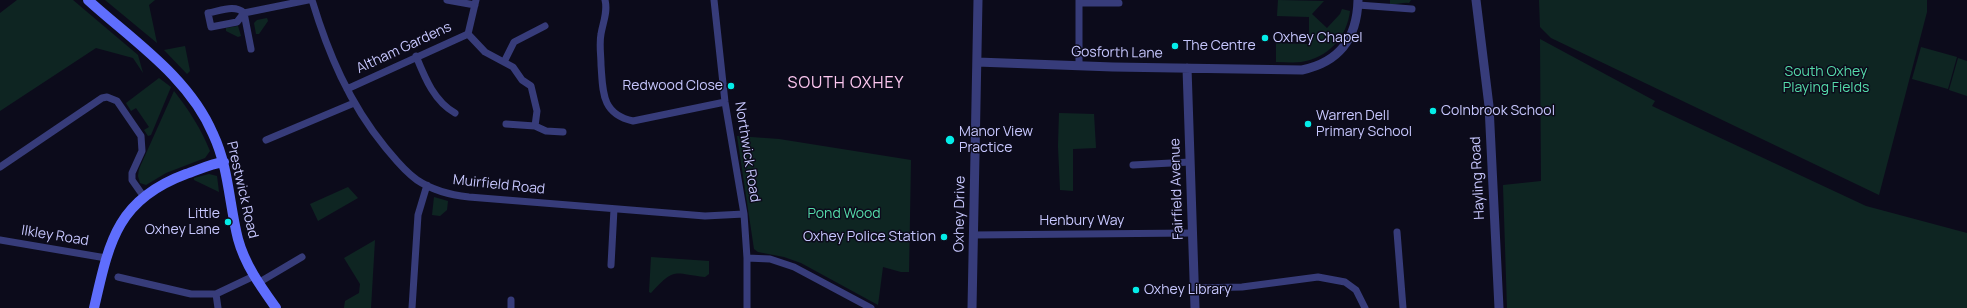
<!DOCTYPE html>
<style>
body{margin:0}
canvas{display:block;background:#0c0b1b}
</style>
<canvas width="1967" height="308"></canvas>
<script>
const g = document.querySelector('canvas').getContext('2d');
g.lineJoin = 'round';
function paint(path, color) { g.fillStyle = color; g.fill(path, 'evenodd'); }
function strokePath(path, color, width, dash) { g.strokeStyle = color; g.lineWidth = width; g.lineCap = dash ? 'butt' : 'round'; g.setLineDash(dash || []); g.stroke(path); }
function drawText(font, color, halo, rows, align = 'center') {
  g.font = font + ' Manrope,sans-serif'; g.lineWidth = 3; g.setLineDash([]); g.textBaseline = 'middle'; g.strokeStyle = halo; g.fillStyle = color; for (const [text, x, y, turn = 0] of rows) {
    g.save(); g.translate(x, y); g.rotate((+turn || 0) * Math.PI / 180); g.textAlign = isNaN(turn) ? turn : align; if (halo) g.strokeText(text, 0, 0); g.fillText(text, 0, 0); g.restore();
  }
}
paint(new Path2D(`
 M 17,0 L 73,0 L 138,55 L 143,73 L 133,58 L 96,48 L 0,111 L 0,13 Z
 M 105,0 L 155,0 L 149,5 L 157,43 Z
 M 1278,0 L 1324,1 L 1312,14 L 1327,28 L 1340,14 L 1342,9 L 1350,11 C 1347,37 1328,58 1301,62 C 1293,63 1284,62 1276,62 L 1276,43 L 1309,44 L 1309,17 L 1277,16 Z
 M 1390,0 L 1411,0 L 1409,3 C 1402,2 1397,5 1390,4 Z
 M 1539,0 L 1927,0 L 1927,12 L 1879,195 L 1551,38 L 1540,27 Z
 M 267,18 L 268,21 L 259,34 L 256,34 L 254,23 L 257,20 Z
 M 238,26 L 241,36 L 238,37 L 226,31 L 226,28 Z
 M 1540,39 L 1655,101 L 1652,106 L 1866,206 L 1967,233 L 1967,308 L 1507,308 L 1503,185 L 1541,181 Z
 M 185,46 L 190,71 L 187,74 L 164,50 Z
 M 1921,47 L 1957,57 L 1948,89 L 1912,79 Z
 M 1958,58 L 1967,61 L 1967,96 L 1949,90 Z
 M 159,78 L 171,87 L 151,135 L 148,136 L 144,130 L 149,127 L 136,108 L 131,111 L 126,103 Z
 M 174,91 C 189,110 201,129 210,151 L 205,158 L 166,173 L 146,185 L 140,183 L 138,176 L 139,169 Z
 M 1059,113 L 1094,114 L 1096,148 L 1073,149 L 1073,191 L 1060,190 L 1058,146 Z
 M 737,136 L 779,139 L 911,160 L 909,272 L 901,272 L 883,267 L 878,305 L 801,263 L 784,257 L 758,252 L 754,249 Z
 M 209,174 L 217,176 L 219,192 L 194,180 L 194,178 Z
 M 348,187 L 358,198 L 318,221 L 310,204 Z
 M 434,197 L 448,201 L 447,210 L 440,216 L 432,215 Z
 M 375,240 L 371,308 L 344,308 L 345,301 L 359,293 L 360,284 L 344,258 Z
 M 651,257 L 709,261 L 709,274 L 705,277 C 672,273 675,267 651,293 L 649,292 Z`), '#0e2522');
strokePath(new Path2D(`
 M 312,0 C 328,53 349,103 385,147 C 395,159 404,171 417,180 C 432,190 450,195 469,197 L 705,216 L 744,214
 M 447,0 L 475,5
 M 605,0 C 608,12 603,22 601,34 C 599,44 601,55 601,65 C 603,91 601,114 633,121 L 725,102
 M 714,0 L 725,102 L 744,214 L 747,258 L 747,308
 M 1079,3 L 1119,3
 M 1358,5 L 1412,9
 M 244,13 L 237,22 L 211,27 L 208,13 C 220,11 235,4 244,13 L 251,49
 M 244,13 L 308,0
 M 468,34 L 476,0
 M 416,56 C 425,78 434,101 455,113
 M 504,62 L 514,42 L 545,26
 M 1079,66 L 1079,0
 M 347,89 L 468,34 L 485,52 L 513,67 L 522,80 L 531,86 L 537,111 L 535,126
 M 506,124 L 535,126 L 546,131 L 563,132
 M 266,140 L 354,103
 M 1133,165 L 1190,162
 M 0,167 L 102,98 L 107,97 L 117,101 L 141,136 L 142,151 L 132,173 L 132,180 L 144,197
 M 1397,232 L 1403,308
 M 973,235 L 1192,233
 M 0,240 L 106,258
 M 747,258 L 770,259 L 794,267 L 871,308
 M 611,265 L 614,209
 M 118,277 L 191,294 L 216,294 L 254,276
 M 258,283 L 302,257
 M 1194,288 L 1242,287 L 1318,277 L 1345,282 L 1356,290 L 1365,308
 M 216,294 L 218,308
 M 412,308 L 418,215 L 427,185
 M 511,308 L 511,300`), '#373c7a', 7);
strokePath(new Path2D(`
 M 1476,0 L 1489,106 L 1499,308
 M 977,62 L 1113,67 L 1302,70 C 1340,62 1357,38 1358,0
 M 1187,68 L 1195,308
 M 972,308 L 978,0`), '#373c7a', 9);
strokePath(new Path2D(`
 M 88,0 C 132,40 189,77 213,134 C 229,168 229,204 238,239 C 245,265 261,287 276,308
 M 94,308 C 109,243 116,200 186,174 C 198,170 210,164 224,162`), '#5f6efd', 10);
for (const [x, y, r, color] of [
 [1265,38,4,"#04ede8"],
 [1175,46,4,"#04ede8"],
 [731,86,4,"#04ede8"],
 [1433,111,4,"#04ede8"],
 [1308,124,4,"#04ede8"],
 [950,140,5,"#04ede8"],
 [228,222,4,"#04ede8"],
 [944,237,4,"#04ede8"],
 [1136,290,4,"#04ede8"]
]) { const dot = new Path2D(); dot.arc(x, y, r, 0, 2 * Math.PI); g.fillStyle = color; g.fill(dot); strokePath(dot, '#0c0b1b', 1.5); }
drawText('14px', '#c7c7fe', '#0c0b1b', [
 ["Oxhey Chapel",1273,38],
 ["The Centre",1183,46],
 ["Redwood Close",723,86,"right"],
 ["Colnbrook School",1441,111],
 ["Warren Dell",1316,116],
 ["Primary School",1316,132],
 ["Manor View",959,132],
 ["Practice",959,148],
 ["Little",220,214,"right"],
 ["Oxhey Lane",220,230,"right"],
 ["Oxhey Police Station",936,237,"right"],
 ["Oxhey Library",1144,290]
], 'left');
drawText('14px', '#c7c7fe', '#0c0b1b', [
 ["Altham Gardens",404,48,-25],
 ["Gosforth Lane",1117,53,1],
 ["Northwick Road",747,152,81],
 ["Hayling Road",1478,178,-93],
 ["Muirfield Road",499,185,6],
 ["Fairfield Avenue",1177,189,-92],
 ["Prestwick Road",242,190,77],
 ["Oxhey Drive",960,214,-89],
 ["Henbury Way",1082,221],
 ["Ilkley Road",55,236,9]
]);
drawText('14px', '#55dcaa', '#0c0b1b', [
 ["South Oxhey",1826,72],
 ["Playing Fields",1826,88],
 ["Pond Wood",844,214]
]);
g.letterSpacing = '1px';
drawText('16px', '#fec8f1', '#0c0b1b', [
 ["SOUTH OXHEY",846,84]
]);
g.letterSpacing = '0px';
</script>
